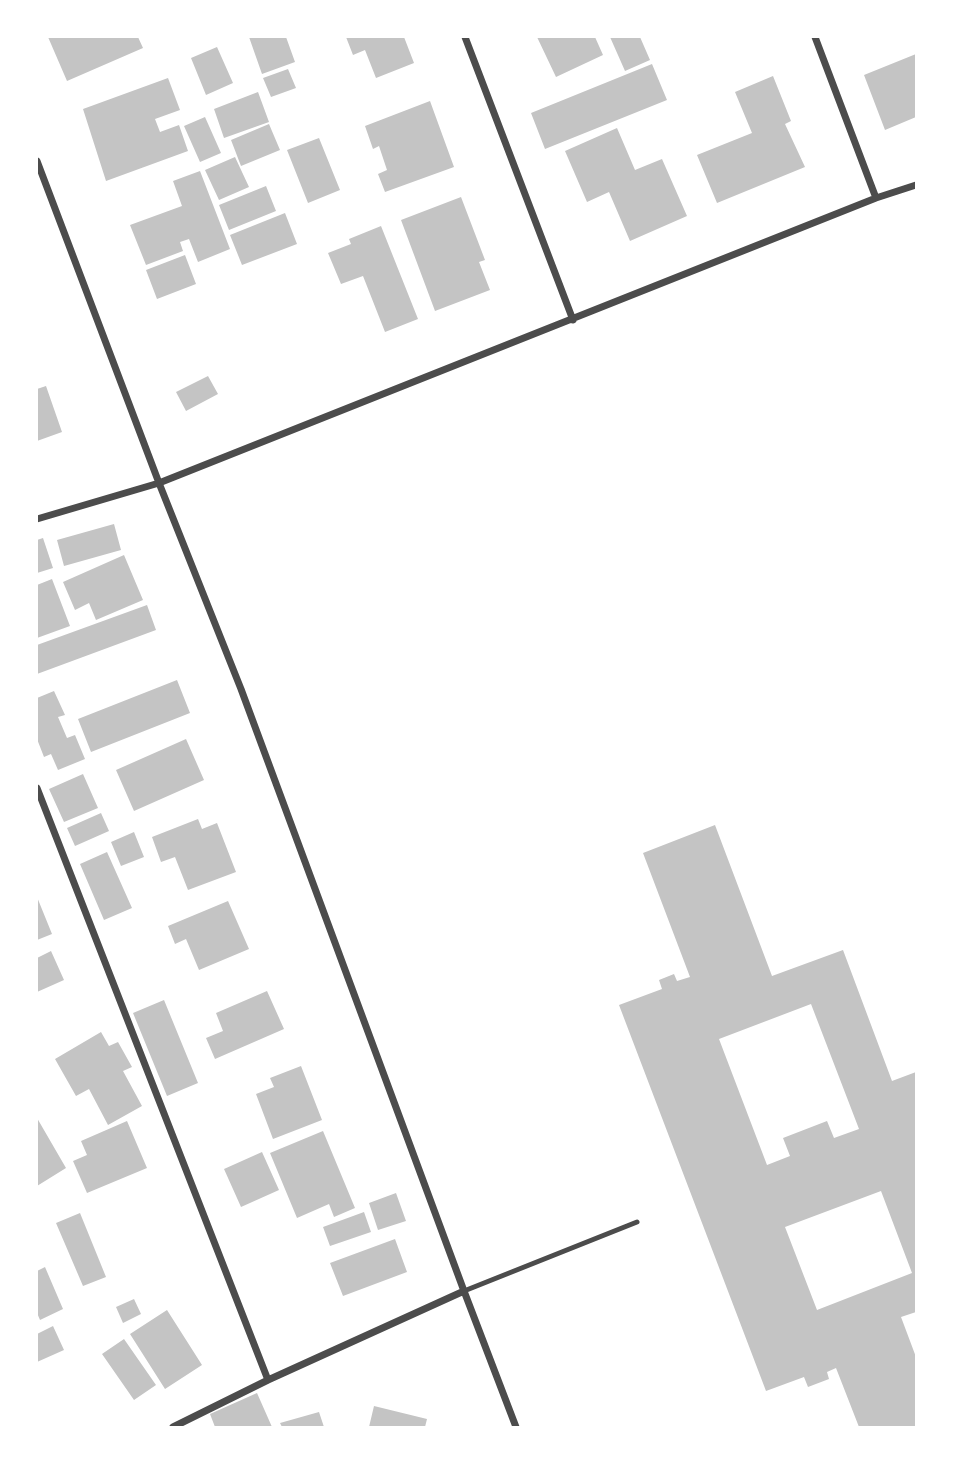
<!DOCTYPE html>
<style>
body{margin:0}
#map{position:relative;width:953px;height:1464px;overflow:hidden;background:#fff;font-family:"Noto Sans",sans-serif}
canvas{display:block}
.frame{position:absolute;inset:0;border:38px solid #fff;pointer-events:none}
</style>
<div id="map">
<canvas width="953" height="1464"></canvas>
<div class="frame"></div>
</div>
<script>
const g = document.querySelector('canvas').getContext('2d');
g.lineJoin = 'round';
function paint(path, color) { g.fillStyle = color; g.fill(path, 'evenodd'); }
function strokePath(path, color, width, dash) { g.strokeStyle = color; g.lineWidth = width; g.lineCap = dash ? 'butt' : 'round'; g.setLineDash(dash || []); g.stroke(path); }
paint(new Path2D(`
 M 48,37 L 138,37 L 143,48 L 67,81 Z
 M 249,37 L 286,37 L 295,62 L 262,74 Z
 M 346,37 L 404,37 L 414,63 L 376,78 L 365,50 L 353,55 Z
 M 537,37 L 595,37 L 603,55 L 556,77 Z
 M 610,37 L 640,37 L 650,60 L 625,71 Z
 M 217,47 L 233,83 L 206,95 L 191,58 Z
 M 916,54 L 916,117 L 885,130 L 864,75 Z
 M 652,64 L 667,100 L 545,149 L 531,113 Z
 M 288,69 L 296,88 L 271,97 L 263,78 Z
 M 773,76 L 791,121 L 785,124 L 805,167 L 717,203 L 697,155 L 752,133 L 735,92 Z
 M 168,78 L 180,110 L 155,119 L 160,132 L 179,125 L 188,151 L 106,181 L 83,109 Z
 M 258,92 L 269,122 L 224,138 L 214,109 Z
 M 430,101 L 454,167 L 385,192 L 378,174 L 387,170 L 379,146 L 373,149 L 365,126 Z
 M 205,117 L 221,153 L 200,162 L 184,126 Z
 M 269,124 L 280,150 L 241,166 L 231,140 Z
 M 617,128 L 635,170 L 662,159 L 687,216 L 630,241 L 609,192 L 587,202 L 565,151 Z
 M 319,138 L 340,190 L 308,203 L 287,150 Z
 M 235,157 L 249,187 L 219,200 L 205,170 Z
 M 200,171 L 230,249 L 198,262 L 189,239 L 180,242 L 183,251 L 146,265 L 130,225 L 182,206 L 173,181 Z
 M 266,186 L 276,211 L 229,230 L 219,205 Z
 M 461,197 L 485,260 L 479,262 L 490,290 L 435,311 L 401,220 Z
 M 285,213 L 297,244 L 242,265 L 230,235 Z
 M 381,226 L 418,319 L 385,332 L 363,276 L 341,284 L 328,253 L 351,244 L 349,239 Z
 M 185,255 L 196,284 L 157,299 L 146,270 Z
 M 208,376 L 218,394 L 186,411 L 176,392 Z
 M 46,386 L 62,432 L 37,441 L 37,389 Z
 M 114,524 L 121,550 L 64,566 L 57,540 Z
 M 43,538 L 53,568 L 37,573 L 37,540 Z
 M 124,555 L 143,600 L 96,620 L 89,603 L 75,610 L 63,582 Z
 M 52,579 L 70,626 L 37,638 L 37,585 Z
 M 147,605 L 156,630 L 37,674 L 37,645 Z
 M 177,680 L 190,713 L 91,752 L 78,719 Z
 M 54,691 L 65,715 L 58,717 L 67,738 L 75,735 L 85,759 L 58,770 L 51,754 L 44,757 L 37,739 L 37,698 Z
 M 186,739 L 204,780 L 134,811 L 116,770 Z
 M 83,774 L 98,808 L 64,822 L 49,789 Z
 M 101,813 L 109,831 L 75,846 L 67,828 Z
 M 198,819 L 202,829 L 217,823 L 236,872 L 188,890 L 175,857 L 161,862 L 152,837 Z
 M 715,825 L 772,976 L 843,950 L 892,1081 L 916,1072 L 916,1312 L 901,1317 L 916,1357 L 916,1427 L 859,1427 L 836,1368 L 827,1372 L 829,1379 L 808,1387 L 804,1377 L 766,1391 L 619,1005 L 662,989 L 659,980 L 674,974 L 677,981 L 690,977 L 643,853 ZM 811,1004 L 859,1129 L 834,1138 L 827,1121 L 783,1138 L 790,1156 L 767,1165 L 719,1039 ZM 881,1191 L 912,1273 L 817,1310 L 785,1227 Z
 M 134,832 L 144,857 L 121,866 L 111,842 Z
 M 107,852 L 132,908 L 104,920 L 80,864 Z
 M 37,897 L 52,934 L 37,940 Z
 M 228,901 L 249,949 L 199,970 L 186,939 L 175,944 L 168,926 Z
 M 51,951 L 64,980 L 37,992 L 37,958 Z
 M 267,991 L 284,1029 L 215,1059 L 206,1038 L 223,1031 L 216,1013 Z
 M 164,1000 L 198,1083 L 167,1096 L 133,1013 Z
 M 101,1032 L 109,1046 L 118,1042 L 132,1067 L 123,1071 L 142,1106 L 108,1125 L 89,1089 L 76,1096 L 55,1059 Z
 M 301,1066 L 322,1120 L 273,1139 L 256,1094 L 274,1087 L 270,1078 Z
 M 37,1118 L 66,1168 L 37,1186 Z
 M 127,1121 L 147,1168 L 87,1193 L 73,1161 L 87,1155 L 81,1141 Z
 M 323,1131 L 355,1208 L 334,1217 L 329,1204 L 297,1218 L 270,1153 Z
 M 262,1152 L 279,1190 L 241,1207 L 224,1169 Z
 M 396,1193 L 406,1221 L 378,1230 L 369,1203 Z
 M 364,1212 L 371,1232 L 330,1246 L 323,1227 Z
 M 80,1213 L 106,1277 L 83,1286 L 56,1223 Z
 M 395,1239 L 407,1272 L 343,1296 L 330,1263 Z
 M 45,1267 L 63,1309 L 40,1320 L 37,1313 L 37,1271 Z
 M 134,1299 L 141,1314 L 123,1323 L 116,1307 Z
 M 167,1310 L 202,1365 L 165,1389 L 130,1334 Z
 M 53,1326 L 64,1350 L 37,1362 L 37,1334 Z
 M 124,1339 L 156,1385 L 134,1400 L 102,1354 Z
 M 257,1393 L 272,1427 L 215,1427 L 210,1414 Z
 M 374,1406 L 427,1419 L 425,1427 L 369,1427 Z
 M 319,1412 L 324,1427 L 282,1427 L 280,1423 Z`), '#c4c4c4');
strokePath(new Path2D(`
 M 464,1291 L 637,1222`), '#4c4c4c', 5);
strokePath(new Path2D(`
 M 465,37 L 573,320
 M 815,37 L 876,198
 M 37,161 L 159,483 L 241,689 L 464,1291 L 516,1427
 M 37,519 L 159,483 L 876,198 L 916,185
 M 37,788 L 268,1380
 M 173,1427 L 268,1380 L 464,1291`), '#4c4c4c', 7);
</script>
